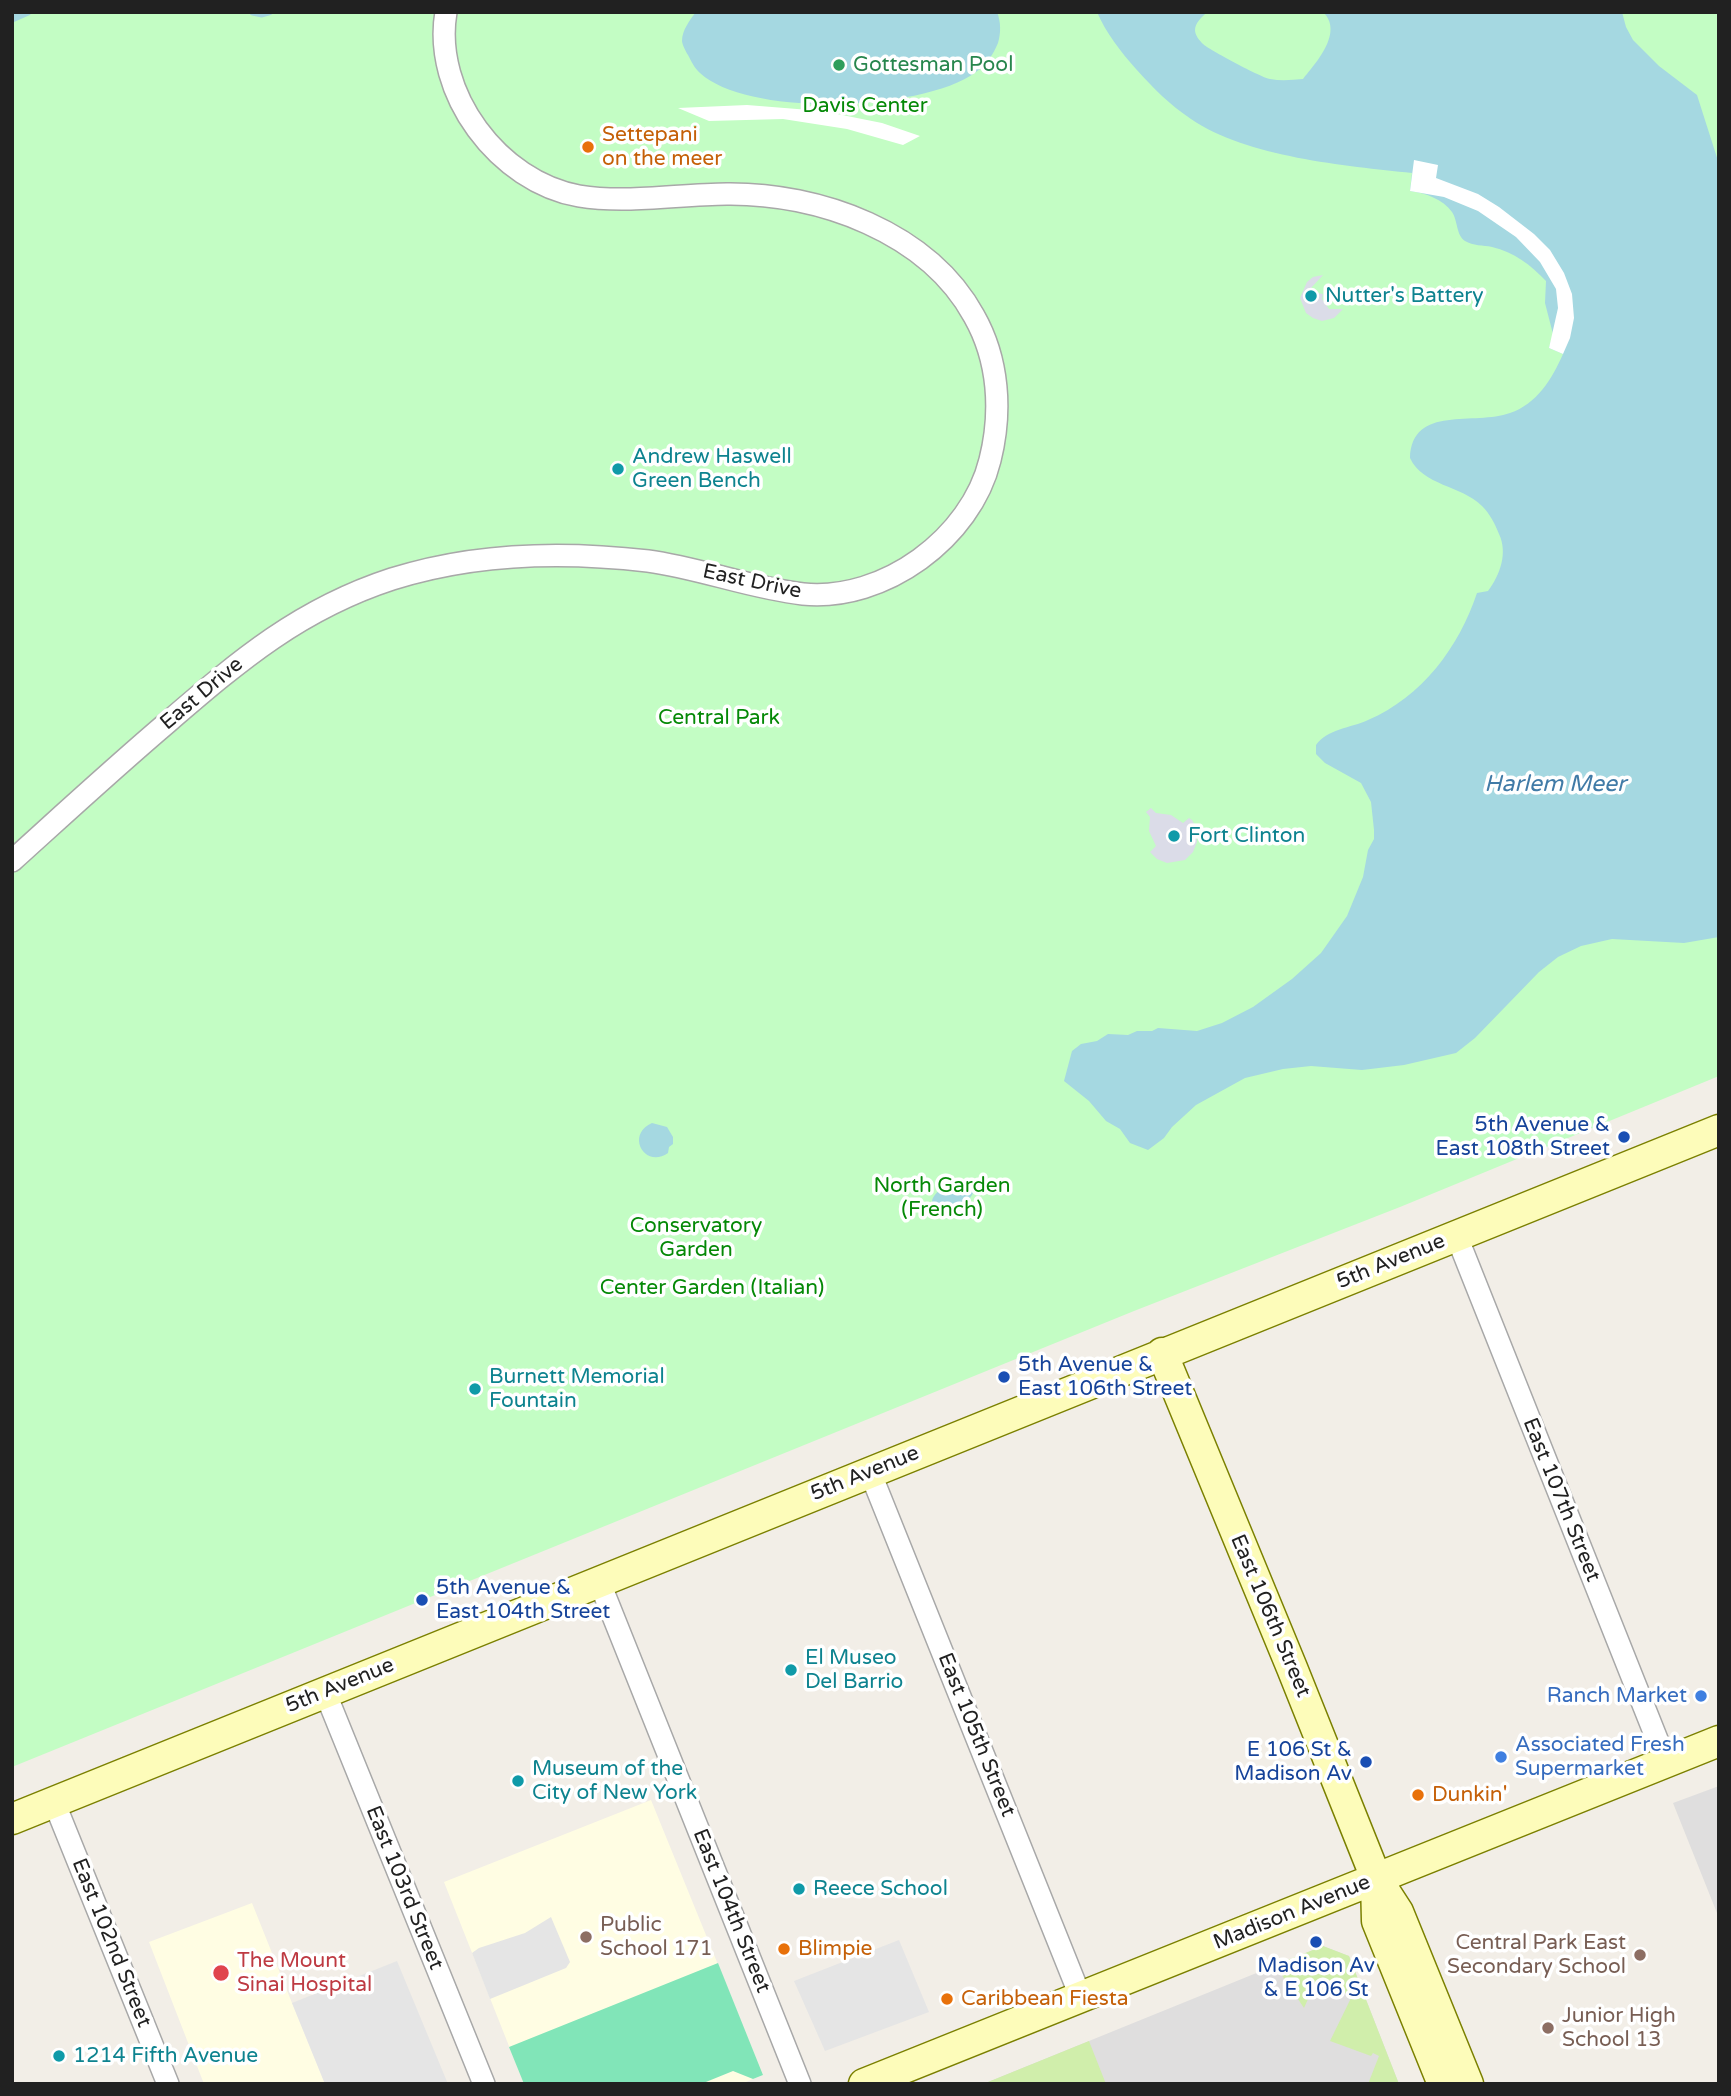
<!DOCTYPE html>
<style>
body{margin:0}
#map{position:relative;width:1731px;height:2096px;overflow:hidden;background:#f2eee7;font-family:"Varela Round",sans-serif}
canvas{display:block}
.frame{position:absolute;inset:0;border:14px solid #212121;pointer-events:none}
</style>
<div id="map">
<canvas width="1731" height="2096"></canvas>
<div class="frame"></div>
</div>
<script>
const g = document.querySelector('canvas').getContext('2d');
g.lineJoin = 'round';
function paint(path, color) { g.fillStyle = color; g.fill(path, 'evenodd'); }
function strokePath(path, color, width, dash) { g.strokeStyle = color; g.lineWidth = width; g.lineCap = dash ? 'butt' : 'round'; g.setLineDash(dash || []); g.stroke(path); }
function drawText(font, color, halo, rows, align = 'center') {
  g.font = font + ' "Varela Round",sans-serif'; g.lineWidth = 7; g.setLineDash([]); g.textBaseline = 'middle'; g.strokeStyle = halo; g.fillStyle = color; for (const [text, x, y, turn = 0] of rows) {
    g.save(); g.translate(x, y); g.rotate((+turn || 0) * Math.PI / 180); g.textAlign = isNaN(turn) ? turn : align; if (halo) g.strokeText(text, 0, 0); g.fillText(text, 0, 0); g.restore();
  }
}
paint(new Path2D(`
 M 1719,1786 L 1719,1918 L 1673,1803 Z
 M 1323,1946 L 1349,1956 L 1399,2084 L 983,2084 Z`), '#dfdede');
paint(new Path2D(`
 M 651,1800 L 763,2075 L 741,2084 L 524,2084 L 444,1882 Z
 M 252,1903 L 292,2003 L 325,2084 L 204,2084 L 149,1942 Z`), '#fffde3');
paint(new Path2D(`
 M 1323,1946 L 1349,1956 L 1399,2084 L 1368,2084 L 1379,2056 L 1373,2053 L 1371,2056 L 1330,2041 L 1352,1996 L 1316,1981 L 1304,2008 L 1275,1965 Z
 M 1089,2041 L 1106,2084 L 983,2084 Z`), '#d0eeab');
paint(new Path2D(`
 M 12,12 L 1719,12 L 1719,1076 L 1400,1207 L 1134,1311 L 12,1767 Z`), '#c3fdc4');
paint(new Path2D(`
 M 718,1963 L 763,2075 L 753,2079 L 733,2071 L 701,2084 L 524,2084 L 509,2047 Z`), '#81e5b8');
paint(new Path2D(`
 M 551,1917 L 570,1962 L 566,1968 L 490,1999 L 472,1953 L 479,1948 L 525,1933 Z
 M 899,1940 L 929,2012 L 825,2051 L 794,1981 Z
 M 397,1961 L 448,2084 L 325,2084 L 292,2003 Z`), '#e5e5e5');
paint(new Path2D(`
 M 1323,275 L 1311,288 L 1312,292 L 1323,294 L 1322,299 L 1329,309 L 1343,309 L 1334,318 L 1322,321 L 1313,318 L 1306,313 L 1300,298 L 1307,282 L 1313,277 Z
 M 1151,808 L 1156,813 L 1171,815 L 1183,823 L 1189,818 L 1192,820 L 1196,827 L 1197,842 L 1193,852 L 1185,860 L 1167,863 L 1157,859 L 1150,852 L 1156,846 L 1149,831 L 1150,817 L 1146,812 Z`), '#dbdce8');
paint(new Path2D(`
 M 696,12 L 997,12 C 1001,22 1001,33 998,43 C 993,55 987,64 976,72 C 924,111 749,118 700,73 C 695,69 691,61 688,55 C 686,52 682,44 682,41 C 682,30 690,20 696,12 Z
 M 1097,12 L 1207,12 C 1202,17 1195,23 1195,30 C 1195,35 1199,40 1203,44 C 1208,49 1262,78 1270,79 C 1281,81 1292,80 1303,79 C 1316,63 1344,32 1323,12 L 1622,12 L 1626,27 L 1633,40 L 1659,66 L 1697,95 L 1719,164 L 1719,937 L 1684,943 L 1612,939 L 1581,946 L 1558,957 L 1539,972 L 1475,1038 L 1456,1053 L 1404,1065 L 1362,1070 L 1311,1066 L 1283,1069 L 1245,1078 L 1196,1105 L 1172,1127 L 1164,1138 L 1148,1150 L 1130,1143 L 1120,1129 L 1106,1121 L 1089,1101 L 1064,1081 L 1072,1051 L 1081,1044 L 1097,1041 L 1108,1034 L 1128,1035 L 1137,1031 L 1152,1031 L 1158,1028 L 1197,1031 L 1222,1023 L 1253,1007 L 1292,979 L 1321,953 L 1347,916 L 1363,877 L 1368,850 L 1374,839 L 1374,830 L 1371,802 L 1361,783 L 1325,763 L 1316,754 L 1316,745 C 1327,729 1351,728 1368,720 C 1422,697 1459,647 1477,593 L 1488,591 C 1500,575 1508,553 1499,534 C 1495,524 1490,514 1482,506 C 1461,485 1423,486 1410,458 C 1412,404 1475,426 1510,413 C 1537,404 1552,379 1563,354 L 1549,348 L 1553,334 L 1545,303 L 1546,281 C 1531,265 1514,252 1492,247 C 1483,245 1473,246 1465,241 C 1456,235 1458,221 1452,212 C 1443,199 1425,193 1410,191 L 1412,173 C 1346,166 1246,157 1191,119 C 1170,105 1153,88 1136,69 C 1121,52 1106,33 1097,12 Z
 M 652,1123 L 667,1127 L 673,1137 L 673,1144 L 669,1147 L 668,1153 C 645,1169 625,1135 652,1123 Z
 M 960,1183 C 991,1181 964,1215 936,1210 L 932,1201 C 935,1189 949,1186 960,1183 Z`), '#a5d8e1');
paint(new Path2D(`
 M 747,105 L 822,111 L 882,123 L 920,136 L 903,145 L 847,129 L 783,119 L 709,121 L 678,108 Z
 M 1414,160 L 1438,165 L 1436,178 L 1478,194 L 1499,207 L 1534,234 L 1550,250 L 1564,273 L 1572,294 L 1574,318 L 1570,338 L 1563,354 L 1549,348 L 1558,308 L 1556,289 L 1540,262 L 1516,237 L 1478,211 L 1444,197 L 1410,191 Z`), '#fff');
strokePath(new Path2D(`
 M 253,12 L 262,14 L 269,12
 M 12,19 L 28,12`), '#a5d8e1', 7);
const street = new Path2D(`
 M 12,861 C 64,814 115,767 168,722 C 240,660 300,609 392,579 C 474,553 563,551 648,561 C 700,568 750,588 803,594 C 884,602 971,538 990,460 C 1002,412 999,360 974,316 C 928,232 819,193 727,194 C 679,194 627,204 579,196 C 499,182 432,93 446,12
 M 1457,1237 L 1666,1762
 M 870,1472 L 1081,1998
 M 599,1581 L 800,2084
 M 325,1692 L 484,2084
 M 54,1802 L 168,2084`);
const secondary = new Path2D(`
 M 1162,1353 L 1292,1668 L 1376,1878 L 1398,1912 L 1468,2084
 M 12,1819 L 1719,1130
 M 1376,1879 L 1377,1921 L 1443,2084
 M 864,2084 L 1719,1741`);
strokePath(street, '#a8a8a8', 24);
strokePath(secondary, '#7b8000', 33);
strokePath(street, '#fff', 21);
strokePath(secondary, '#fdfcba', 30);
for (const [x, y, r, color] of [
 [839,65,7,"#2e9e5b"],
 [588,147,7,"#e8710a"],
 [1311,296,7,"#0f9aa8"],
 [618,469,7,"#0f9aa8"],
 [1174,836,7,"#0f9aa8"],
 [1624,1137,7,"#1a4fb4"],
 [1004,1377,7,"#1a4fb4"],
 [475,1389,7,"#0f9aa8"],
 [422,1600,7,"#1a4fb4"],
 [791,1670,7,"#0f9aa8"],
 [1701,1696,7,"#3f7fe0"],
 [1501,1757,7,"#3f7fe0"],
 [1366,1762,7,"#1a4fb4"],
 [518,1781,7,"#0f9aa8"],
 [1418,1795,7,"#e8710a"],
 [799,1889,7,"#0f9aa8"],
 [586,1937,7,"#8d6e63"],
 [1316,1942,7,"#1a4fb4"],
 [784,1949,7,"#e8710a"],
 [1640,1955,7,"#8d6e63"],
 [221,1973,9,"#e0444e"],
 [947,1999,7,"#e8710a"],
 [1548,2028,7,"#8d6e63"],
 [59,2056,7,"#0f9aa8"]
]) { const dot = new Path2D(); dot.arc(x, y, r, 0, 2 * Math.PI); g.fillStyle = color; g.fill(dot); strokePath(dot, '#fff', 2.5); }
drawText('21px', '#27864d', '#fff', [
 ["Gottesman Pool",853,65]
], 'left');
drawText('21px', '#058907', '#fff', [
 ["Davis Center",865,106],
 ["Central Park",719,718],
 ["North Garden",942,1186],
 ["(French)",942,1210],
 ["Conservatory",696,1226],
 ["Garden",696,1250],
 ["Center Garden (Italian)",712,1288]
]);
drawText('21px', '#c56008', '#fff', [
 ["Settepani",602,135],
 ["on the meer",602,159],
 ["Dunkin'",1432,1795],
 ["Blimpie",798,1949],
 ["Caribbean Fiesta",961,1999]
], 'left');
drawText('21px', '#0d838f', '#fff', [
 ["Nutter's Battery",1325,296],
 ["Andrew Haswell",632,457],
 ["Green Bench",632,481],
 ["Fort Clinton",1188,836],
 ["Burnett Memorial",489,1377],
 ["Fountain",489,1401],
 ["El Museo",805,1658],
 ["Del Barrio",805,1682],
 ["Museum of the",532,1769],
 ["City of New York",532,1793],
 ["Reece School",813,1889],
 ["1214 Fifth Avenue",73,2056]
], 'left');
drawText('21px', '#212121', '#fff', [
 ["East Drive",752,582,12],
 ["East Drive",202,694,-40],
 ["5th Avenue",1391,1262,-22],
 ["5th Avenue",865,1474,-22],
 ["East 107th Street",1561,1500,68],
 ["East 106th Street",1270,1616,67],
 ["5th Avenue",340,1686,-22],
 ["East 105th Street",976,1735,68],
 ["East 103rd Street",404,1888,68],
 ["East 104th Street",731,1911,68],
 ["Madison Avenue",1292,1913,-22],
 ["East 102nd Street",111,1943,68]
]);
drawText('21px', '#164399', '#fff', [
 ["5th Avenue &",1610,1125],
 ["East 108th Street",1610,1149],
 ["5th Avenue &",1018,1365,"left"],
 ["East 106th Street",1018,1389,"left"],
 ["5th Avenue &",436,1588,"left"],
 ["East 104th Street",436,1612,"left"],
 ["E 106 St &",1352,1750],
 ["Madison Av",1352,1774],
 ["Madison Av",1316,1966,"center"],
 ["& E 106 St",1316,1990,"center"]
], 'right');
drawText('21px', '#366cbe', '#fff', [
 ["Ranch Market",1687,1696],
 ["Associated Fresh",1515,1745,"left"],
 ["Supermarket",1515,1769,"left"]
], 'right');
drawText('21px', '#785e54', '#fff', [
 ["Public",600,1925],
 ["School 171",600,1949],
 ["Central Park East",1626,1943,"right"],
 ["Secondary School",1626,1967,"right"],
 ["Junior High",1562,2016],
 ["School 13",1562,2040]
], 'left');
drawText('21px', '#be3a42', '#fff', [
 ["The Mount",237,1961],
 ["Sinai Hospital",237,1985]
], 'left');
drawText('italic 23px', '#417ba7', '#fff', [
 ["Harlem Meer",1555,785]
]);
</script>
